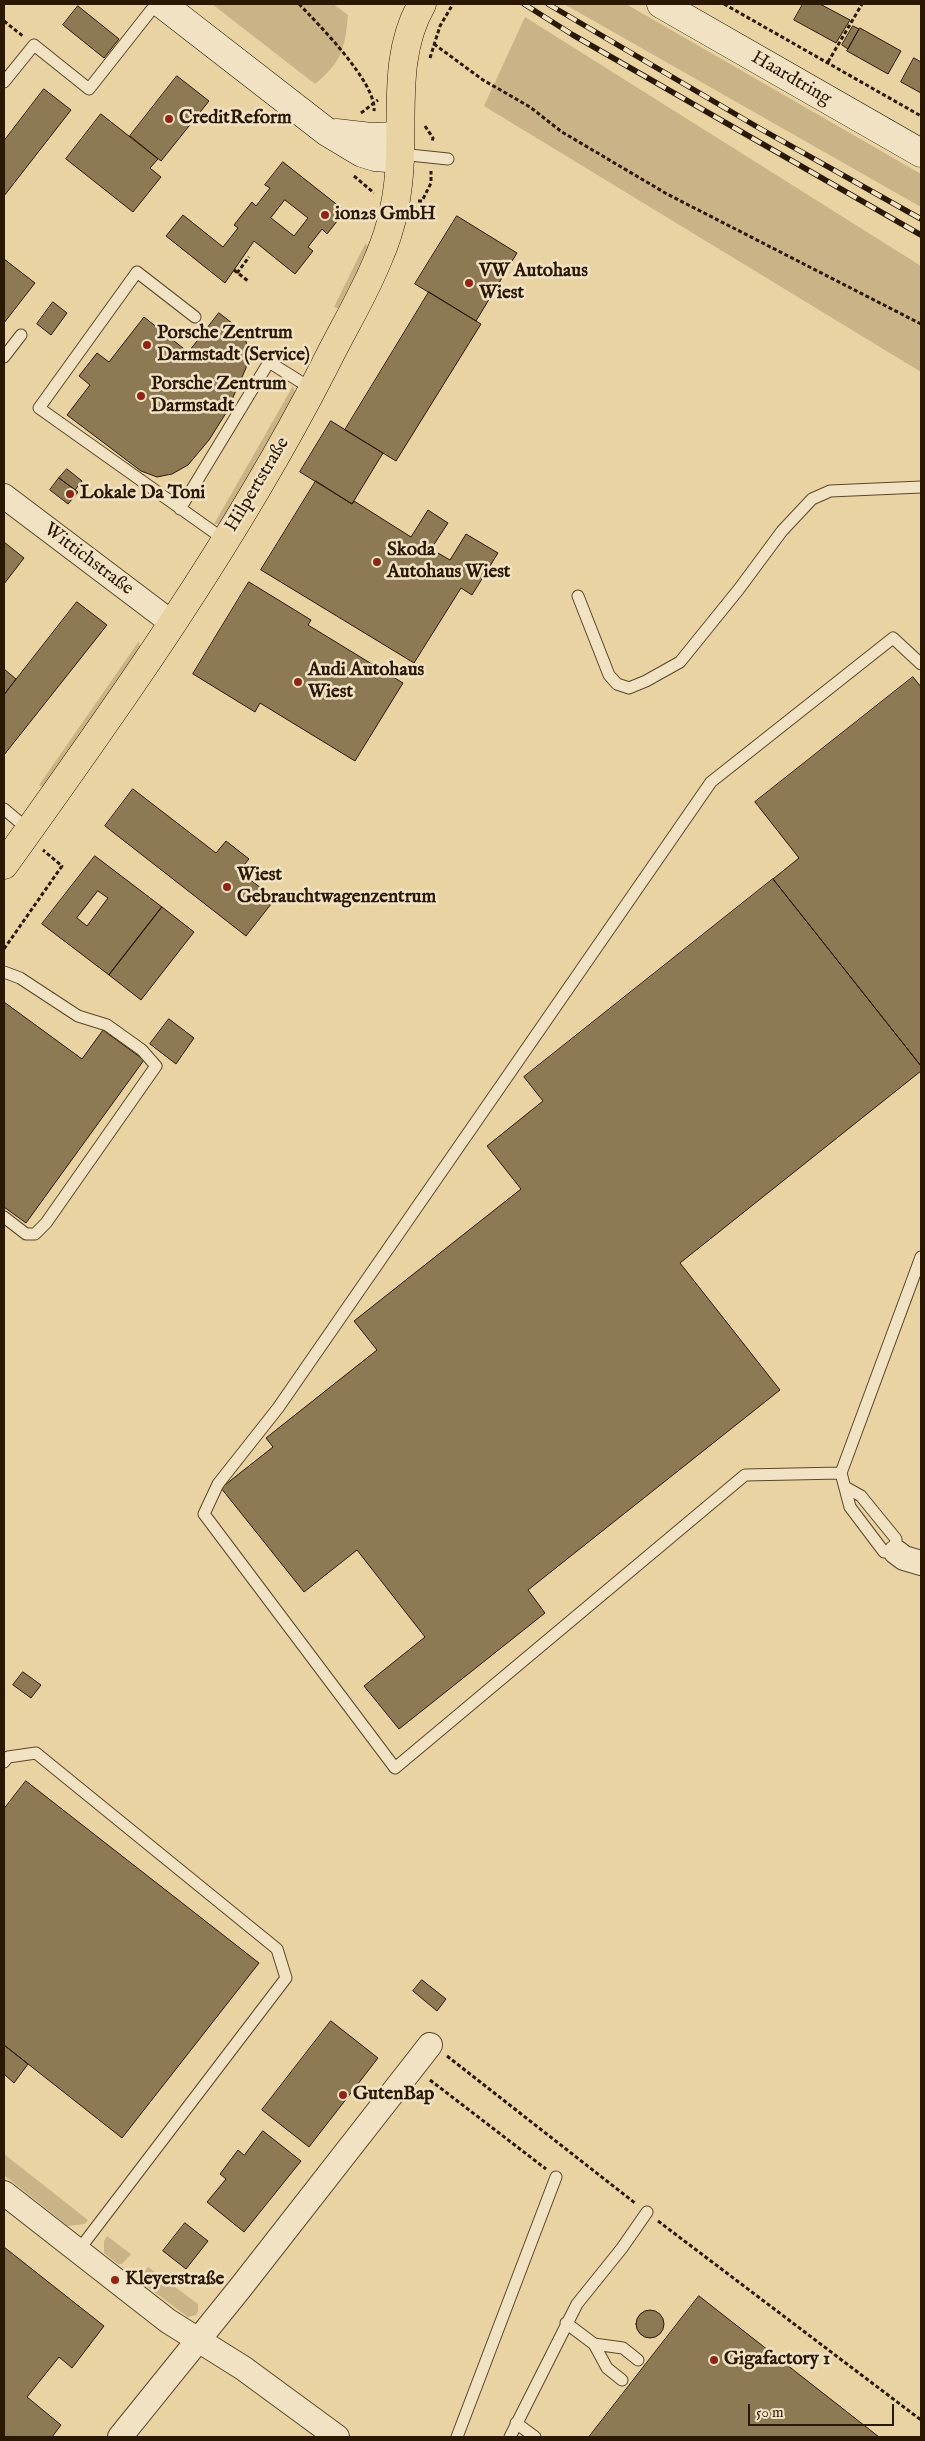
<!DOCTYPE html>
<meta charset="utf-8">
<style>
body{margin:0}
#map{position:relative;width:925px;height:2441px;overflow:hidden;background:#ead3a3;font-family:"IM FELL English",serif}
canvas{display:block}
.frame{position:absolute;inset:0;border:5px solid #2a1800;pointer-events:none}
.scale{position:absolute;left:748px;top:2404px;width:146px;height:22px;box-sizing:border-box;border:2px solid #2a1800;border-top:0;padding-left:6px;font-size:15px;line-height:18px;white-space:nowrap;color:#2a1800;-webkit-text-stroke:4px #f1e2c3;paint-order:stroke}
</style>
<div id="map">
<canvas width="925" height="2441"></canvas>
<div class="frame"></div>
<div class="scale">50 m</div>
</div>
<script>
const g = document.querySelector('canvas').getContext('2d');
g.lineJoin = 'round';
function paint(path, color) { g.fillStyle = color; g.fill(path, 'evenodd'); }
function strokePath(path, color, width, dash) { g.strokeStyle = color; g.lineWidth = width; g.lineCap = dash ? 'butt' : 'round'; g.setLineDash(dash || []); g.stroke(path); }
function drawText(font, color, halo, rows, align = 'center') {
  g.font = font + ' "IM FELL English",serif'; g.lineWidth = 5; g.setLineDash([]); g.textBaseline = 'middle'; g.strokeStyle = halo; g.fillStyle = color; for (const [text, x, y, turn = 0] of rows) {
    g.save(); g.translate(x, y); g.rotate((+turn || 0) * Math.PI / 180); g.textAlign = isNaN(turn) ? turn : align; if (halo) g.strokeText(text, 0, 0); g.fillText(text, 0, 0); g.restore();
  }
}
paint(new Path2D(`
 M 212,4 L 333,4 L 348,15 C 345,48 342,62 315,84 Z
 M 564,4 L 626,4 L 921,174 L 921,207 Z
 M 525,17 L 921,266 L 921,372 L 484,106 Z
 M 365,244 L 368,245 L 366,253 L 339,309 L 334,307 Z
 M 293,386 L 295,392 L 268,446 L 220,524 L 214,524 Z
 M 139,641 L 140,649 L 44,788 L 39,785 Z
 M 4,2154 L 88,2220 L 85,2224 L 68,2226 L 4,2175 Z
 M 107,2236 L 131,2254 L 122,2264 L 118,2264 L 104,2253 L 104,2241 Z
 M 148,2267 L 198,2304 L 198,2311 L 196,2315 L 188,2317 L 141,2282 L 140,2277 Z`), '#c9b387');
const building = new Path2D(`
 M 803,4 L 820,4 L 850,20 L 836,43 L 794,20 Z
 M 78,6 L 119,39 L 104,58 L 63,25 Z
 M 853,26 L 859,29 L 848,49 L 842,45 Z
 M 860,28 L 901,51 L 888,74 L 847,51 Z
 M 914,58 L 921,62 L 921,93 L 901,82 Z
 M 177,76 L 209,101 L 161,161 L 130,136 Z
 M 44,89 L 71,110 L 4,196 L 4,141 Z
 M 101,114 L 158,159 L 150,168 L 161,177 L 133,212 L 66,159 Z
 M 283,162 L 345,211 L 327,234 L 322,229 L 308,247 L 313,251 L 295,274 L 254,241 L 225,283 L 166,236 L 183,215 L 223,247 L 238,228 L 234,225 L 252,202 L 256,206 L 270,188 L 265,185 ZM 285,200 L 308,218 L 294,236 L 271,218 Z
 M 457,216 L 517,253 L 476,321 L 415,284 Z
 M 4,259 L 35,283 L 4,323 Z
 M 429,292 L 481,324 L 396,461 L 345,430 Z
 M 53,302 L 67,313 L 51,335 L 37,324 Z
 M 219,313 L 236,326 L 245,337 L 248,350 L 246,368 L 226,413 L 209,440 L 188,465 L 172,474 L 157,477 L 141,471 L 67,415 L 90,385 L 79,376 L 97,353 L 109,362 L 144,317 L 188,352 Z
 M 331,421 L 383,453 L 352,504 L 300,472 Z
 M 67,469 L 82,481 L 75,490 L 59,478 Z
 M 59,478 L 78,492 L 68,504 L 50,490 Z
 M 316,481 L 352,504 L 354,501 L 411,537 L 428,510 L 448,523 L 431,549 L 450,560 L 466,534 L 498,553 L 472,595 L 461,588 L 414,663 L 261,570 Z
 M 4,542 L 24,558 L 4,584 Z
 M 249,582 L 311,620 L 308,625 L 403,683 L 355,761 L 260,703 L 255,712 L 193,674 Z
 M 77,602 L 107,625 L 4,755 L 4,695 Z
 M 4,669 L 16,679 L 4,695 Z
 M 913,677 L 921,687 L 921,1066 L 773,879 L 799,858 L 755,802 Z
 M 133,789 L 216,853 L 226,841 L 249,859 L 239,871 L 275,899 L 246,936 L 105,826 Z
 M 95,856 L 162,907 L 109,975 L 42,924 ZM 98,891 L 108,898 L 87,926 L 77,918 Z
 M 773,879 L 921,1066 L 921,1071 L 680,1263 L 780,1390 L 528,1590 L 545,1613 L 399,1729 L 364,1686 L 425,1637 L 357,1550 L 304,1592 L 221,1488 L 273,1447 L 266,1438 L 377,1350 L 354,1321 L 521,1189 L 487,1146 L 543,1101 L 524,1077 Z
 M 162,907 L 194,932 L 141,1000 L 109,975 Z
 M 4,1002 L 82,1059 L 103,1030 L 144,1060 L 26,1223 L 4,1207 Z
 M 169,1019 L 194,1038 L 176,1064 L 150,1044 Z
 M 23,1672 L 41,1685 L 31,1698 L 13,1685 Z
 M 26,1781 L 259,1963 L 122,2138 L 4,2045 L 4,1809 Z
 M 422,1980 L 446,1999 L 437,2011 L 413,1991 Z
 M 331,2021 L 378,2058 L 309,2147 L 262,2110 Z
 M 4,2045 L 28,2064 L 14,2083 L 4,2074 Z
 M 263,2131 L 301,2161 L 244,2232 L 207,2202 L 226,2179 L 220,2174 L 238,2150 L 244,2155 Z
 M 185,2223 L 208,2241 L 186,2269 L 163,2251 Z
 M 4,2247 L 104,2326 L 72,2368 L 59,2357 L 27,2397 L 61,2425 L 52,2437 L 4,2437 Z
 M 699,2296 L 879,2437 L 589,2437 Z
 M636 2324a14 14 0 1 1 28 0a14 14 0 1 1-28 0Z`);
paint(building, '#8e7955');
strokePath(building, '#2a1800', 1);
const lane = new Path2D(`
 M 4,82 L 34,45 L 89,89 L 156,4
 M 400,154 L 448,159
 M 195,317 L 137,272 L 39,408 L 225,540
 M 4,357 L 21,335
 M 180,509 L 269,362 L 312,389
 M 578,596 L 609,675 L 617,684 L 629,688 L 646,681 L 680,662 L 739,589 L 782,531 L 812,499 L 830,491 L 921,487
 M 4,809 L 29,830
 M 4,972 L 20,978 L 78,1016 L 107,1025 L 142,1050 L 156,1066 L 46,1223 L 35,1234 L 26,1234 L 4,1217
 M 841,1473 L 745,1475 L 395,1768 L 204,1514 L 218,1484 L 278,1408 L 711,782 L 893,638 L 921,664
 M 845,1487 L 861,1496 L 896,1539 L 896,1552 L 884,1552 L 850,1507 L 841,1473 L 921,1257
 M 4,1762 L 8,1757 L 36,1753 L 277,1949 L 286,1978 L 78,2251
 M 566,2323 L 594,2344
 M 622,2380 L 607,2368 L 594,2344 L 623,2348 L 638,2360
 M 516,2423 L 535,2437
 M 457,2437 L 556,2177
 M 510,2437 L 577,2304 L 622,2248 L 647,2212`);
const street = new Path2D(`
 M 4,496 L 172,623
 M 896,1552 L 904,1558 L 921,1563
 M 4,2193 L 168,2321 L 243,2368 L 337,2437
 M 120,2437 L 241,2287 L 430,2045`);
const secondary = new Path2D(`
 M 162,4 L 327,132 L 362,153 L 375,157 L 400,159
 M 661,4 L 921,153
 M 336,133 L 371,137 L 399,136`);
const primary = new Path2D(`
 M 4,865 C 119,705 234,543 324,367 C 342,330 364,295 379,257 C 393,225 399,192 400,157 C 402,105 395,51 422,4`);
strokePath(lane, '#5a4729', 13);
strokePath(street, '#5a4729', 26);
strokePath(secondary, '#2a1800', 29);
strokePath(primary, '#2a1800', 29);
strokePath(new Path2D(`
 M 299,4 C 318,24 377,83 374,111
 M 724,4 L 921,116
 M 4,21 L 24,37
 M 434,44 L 483,80 L 530,107 L 562,132 L 667,194 L 921,324
 M 430,58 L 440,26 L 453,4
 M 828,62 L 862,4
 M 361,113 L 378,100
 M 425,126 L 433,138 L 432,142
 M 354,176 L 374,193
 M 418,201 L 422,201 L 431,183 L 431,171
 M 234,270 L 248,281
 M 237,273 L 249,257
 M 4,949 L 62,866 L 43,850
 M 447,2056 L 635,2203
 M 430,2080 L 546,2169
 M 658,2221 L 921,2420`), '#2a1800', 3, [4, 2.5]);
strokePath(lane, '#f1e2c3', 11);
strokePath(street, '#f1e2c3', 24);
strokePath(secondary, '#f1e2c3', 28);
strokePath(primary, '#ead3a3', 28);
const rail = new Path2D(`
 M 524,4 L 573,35 L 921,235
 M 548,4 L 759,128 L 921,219`);
strokePath(rail, '#2a1800', 5.5);
strokePath(rail, '#f1e2c3', 4, [11]);
for (const [x, y, r, color] of [
 [169,119,5,"#8f2418"],
 [325,215,5,"#8f2418"],
 [469,283,5,"#8f2418"],
 [147,345,5,"#8f2418"],
 [141,396,5,"#8f2418"],
 [70,494,5,"#8f2418"],
 [377,562,5,"#8f2418"],
 [298,682,5,"#8f2418"],
 [227,887,5,"#8f2418"],
 [343,2095,5,"#8f2418"],
 [115,2280,5,"#8f2418"],
 [714,2360,5,"#8f2418"]
]) { const dot = new Path2D(); dot.arc(x, y, r, 0, 2 * Math.PI); g.fillStyle = color; g.fill(dot); strokePath(dot, '#f1e2c3', 2); }
drawText('19px', '#2a1800', '#f1e2c3', [
 ["Haardtring",791,79,30],
 ["Hilpertstraße",258,485,-59],
 ["Wittichstraße",88,560,37]
]);
drawText('bold 19px', '#2a1800', '#f1e2c3', [
 ["CreditReform",179,119],
 ["ion2s GmbH",335,215],
 ["VW Autohaus",479,272],
 ["Wiest",479,294],
 ["Porsche Zentrum",157,334],
 ["Darmstadt (Service)",157,356],
 ["Porsche Zentrum",151,385],
 ["Darmstadt",151,407],
 ["Lokale Da Toni",80,494],
 ["Skoda",387,551],
 ["Autohaus Wiest",387,573],
 ["Audi Autohaus",308,671],
 ["Wiest",308,693],
 ["Wiest",237,876],
 ["Gebrauchtwagenzentrum",237,898],
 ["GutenBap",353,2095],
 ["Kleyerstraße",125,2280],
 ["Gigafactory 1",724,2360]
], 'left');
</script>
